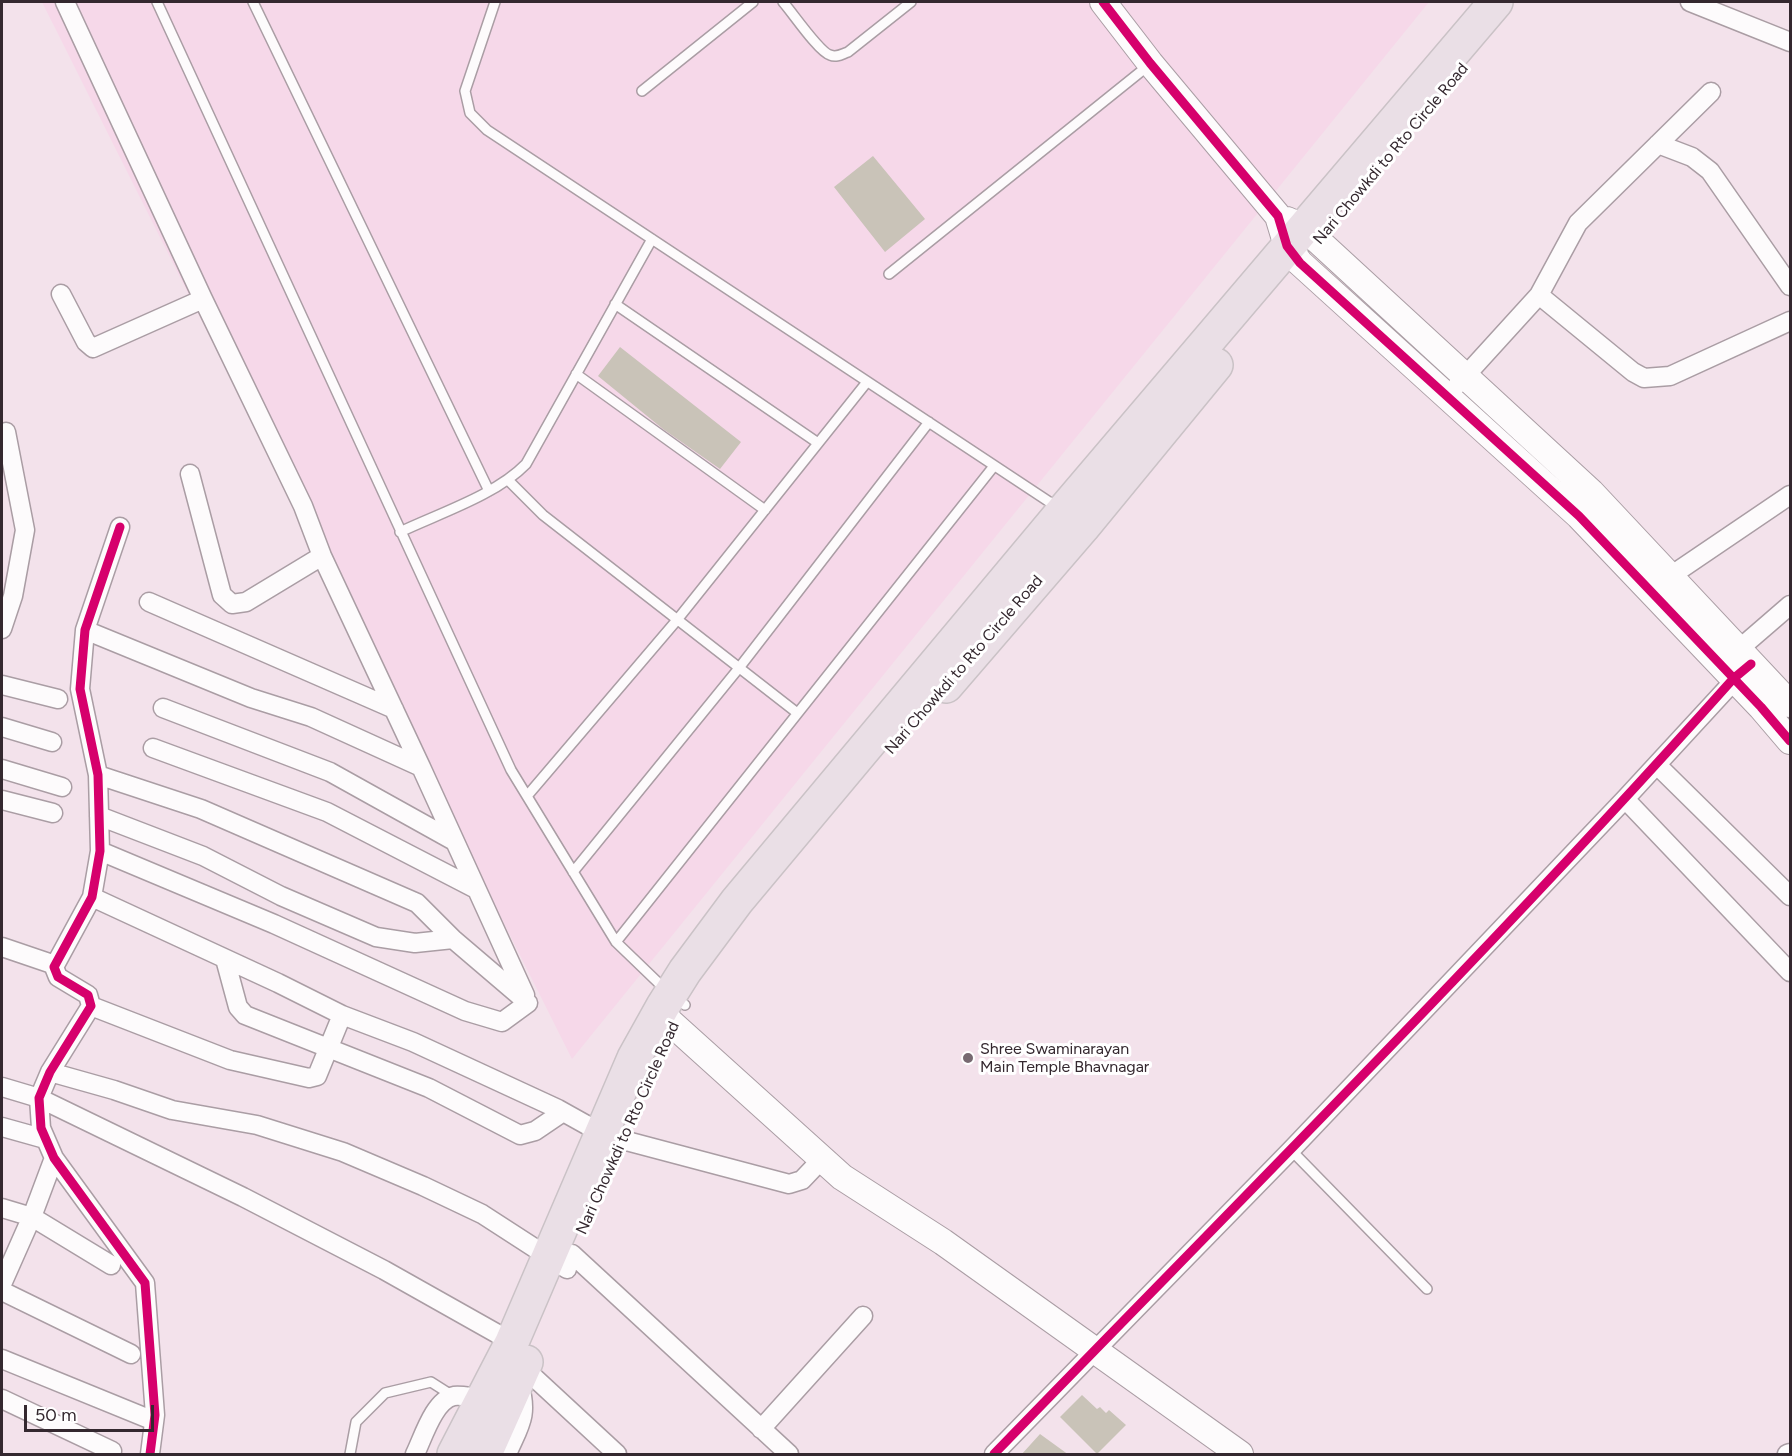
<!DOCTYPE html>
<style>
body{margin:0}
#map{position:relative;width:1792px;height:1456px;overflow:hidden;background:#f3e2eb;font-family:Figtree,sans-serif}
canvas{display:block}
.frame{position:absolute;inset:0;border:3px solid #34282f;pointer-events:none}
.scale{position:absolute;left:24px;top:1405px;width:130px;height:27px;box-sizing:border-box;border:3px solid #34282f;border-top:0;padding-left:8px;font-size:18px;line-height:21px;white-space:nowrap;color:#34282f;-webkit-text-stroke:4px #fff;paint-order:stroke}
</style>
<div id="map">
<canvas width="1792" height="1456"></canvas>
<div class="frame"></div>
<div class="scale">50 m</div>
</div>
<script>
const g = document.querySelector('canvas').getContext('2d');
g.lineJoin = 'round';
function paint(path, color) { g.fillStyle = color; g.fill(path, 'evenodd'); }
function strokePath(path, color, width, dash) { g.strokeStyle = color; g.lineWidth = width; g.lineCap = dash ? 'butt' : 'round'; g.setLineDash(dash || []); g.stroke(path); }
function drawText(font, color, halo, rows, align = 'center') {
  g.font = font + ' Figtree,sans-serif'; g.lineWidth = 6; g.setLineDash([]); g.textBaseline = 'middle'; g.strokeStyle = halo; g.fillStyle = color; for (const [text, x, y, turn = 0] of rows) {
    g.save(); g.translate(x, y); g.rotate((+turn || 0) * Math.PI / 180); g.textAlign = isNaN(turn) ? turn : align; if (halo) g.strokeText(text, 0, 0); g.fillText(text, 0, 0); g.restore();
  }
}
paint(new Path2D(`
 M 42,2 L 1429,2 L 572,1059 Z`), '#f6d8e9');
paint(new Path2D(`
 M 873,156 L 925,219 L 885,252 L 834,187 Z
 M 620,347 L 741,442 L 720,469 L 663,429 L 598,376 Z
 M 1082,1395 L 1097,1409 L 1100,1407 L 1106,1413 L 1109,1410 L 1126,1425 L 1097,1454 L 1060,1417 Z
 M 1040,1434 L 1069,1455 L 1021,1455 Z`), '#c9c3b8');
const lane = new Path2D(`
 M 157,2 L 511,770 L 616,942 L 670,994 L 685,1005
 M 253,2 L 489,491
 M 495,2 L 465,91 L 470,113 L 487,130 L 1057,507
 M 783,2 C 792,12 819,52 830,55 C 837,58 842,54 848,52 L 911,2
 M 642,91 L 753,2
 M 889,274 L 1149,65
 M 615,304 L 818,443
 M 576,374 L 765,510
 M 508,480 L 543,515 L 796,712
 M 400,532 C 440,513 496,495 526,464 L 652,239
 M 527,796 L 677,620 L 867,382
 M 573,872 L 739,668 L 929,422
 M 616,942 L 994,466
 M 1291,1150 L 1427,1289
 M 350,1454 L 356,1422 L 385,1393 L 431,1382 L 453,1396`);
const street = new Path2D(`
 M 65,2 L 203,299 L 303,506 L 322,556 L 421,767
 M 1690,2 L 1790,42
 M 1658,144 L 1692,157 L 1710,171 L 1790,286
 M 61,294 L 86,342 L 93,348 L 203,299
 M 1539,295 L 1633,372 L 1644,378 L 1670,376 L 1790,321
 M 1458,384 L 1539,295 L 1578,223 L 1711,92
 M 190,474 L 222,595 L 232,604 L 246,602 L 322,556
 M 120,527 L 85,630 L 80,689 L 98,775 L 100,851 L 92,897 L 54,967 L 58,977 L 88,995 L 91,1006 L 50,1072 L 39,1098 L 41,1128 L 54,1158 L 145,1283 L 155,1415 L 150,1454
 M 1669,577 L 1790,495
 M 149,602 L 394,709
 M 2,629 L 13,596 L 25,530 L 6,432
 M 85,630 L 251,698 L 311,717 L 421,767 L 525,995
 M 1738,650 L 1790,605
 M 2,685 L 58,699
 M 163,708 L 330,772 L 454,841
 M 2,727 L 52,742
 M 153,748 L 327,812 L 474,888
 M 1657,765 L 1790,896
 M 2,769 L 62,787
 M 98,775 L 201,809 L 417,903 L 453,939 L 528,1003 L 502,1022 L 465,1011 L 274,924 L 100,851
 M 1625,799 L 1790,972
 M 2,800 L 53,813
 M 99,816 L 203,856 L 281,896 L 376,937 L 415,943 L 453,939
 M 92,897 L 278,983 L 342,1015 L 413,1042 L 558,1109 L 601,1133
 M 2,947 L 55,965
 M 225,959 L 238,1007 L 245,1015 L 429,1088 L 520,1135 L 535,1131 L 563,1112
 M 91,1006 L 230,1060 L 309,1078 L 317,1076 L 342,1015
 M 50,1072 L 114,1090 L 172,1110 L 257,1125 L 343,1152 L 423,1186 L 482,1214 L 567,1269
 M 2,1087 L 39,1098 L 243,1197 L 384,1270 L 519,1346
 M 2,1127 L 45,1139
 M 619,1139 L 789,1184 L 802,1180 L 822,1159
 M 2,1208 L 32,1217 L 111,1265
 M 572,1254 L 789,1454
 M 2,1284 L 33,1214 L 54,1158
 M 2,1291 L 131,1354
 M 2,1359 L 154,1421
 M 524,1368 L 617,1454
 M 2,1399 L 112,1451
 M 761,1429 L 863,1316
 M 415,1454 C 423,1438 434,1400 454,1396 C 463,1395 474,1398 483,1398
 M 507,1454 C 519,1426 529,1416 519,1384
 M 994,1454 L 1291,1150 L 1625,799 L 1743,671
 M 1787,1454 L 1790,1453`);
const secondary = new Path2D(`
 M 1103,2 L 1150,63 L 1278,216 L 1287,246 L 1300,263 L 1579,516 L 1761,707 L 1790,741
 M 1287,220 L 1303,227 L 1591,492 L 1790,704
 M 659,1012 L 842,1177 L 943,1242 L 1240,1454`);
const highway = new Path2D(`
 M 946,686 L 1083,527 L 1216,365
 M 454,1454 L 512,1342 L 634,1058 L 663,1006 L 685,971 L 737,901 L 1063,511 L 1496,2
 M 485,1454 L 526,1362`);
strokePath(lane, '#aa9da4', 12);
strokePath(street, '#aa9da4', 21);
strokePath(secondary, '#aa9da4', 28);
strokePath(highway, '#cac2c6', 36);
strokePath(lane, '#fdfbfc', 9);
strokePath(street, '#fdfbfc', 18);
strokePath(secondary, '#fdfbfc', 26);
strokePath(highway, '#eadfe6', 33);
strokePath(new Path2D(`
 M 1103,2 L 1150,63 L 1278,216 L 1287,246 L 1300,263 L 1579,516 L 1761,707 L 1790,741
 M 120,527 L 85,630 L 80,689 L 98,775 L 100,851 L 92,897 L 54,967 L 58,977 L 88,995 L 91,1006 L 50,1072 L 39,1098 L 41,1128 L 54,1158 L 145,1283 L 155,1415 L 150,1454
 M 994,1454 C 1242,1198 1495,946 1733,679 L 1751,664`), '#d6006c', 9);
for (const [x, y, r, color] of [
 [968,1058,6,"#776971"]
]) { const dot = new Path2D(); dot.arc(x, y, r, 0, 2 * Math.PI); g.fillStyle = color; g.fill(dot); strokePath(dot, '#fff', 2); }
drawText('16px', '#34282f', '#fff', [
 ["Nari Chowkdi to Rto Circle Road",1391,154,-50],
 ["Nari Chowkdi to Rto Circle Road",964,665,-49],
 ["Nari Chowkdi to Rto Circle Road",628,1128,-66]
]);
drawText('16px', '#34282f', '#fff', [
 ["Shree Swaminarayan",980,1049],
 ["Main Temple Bhavnagar",980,1067]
], 'left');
</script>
